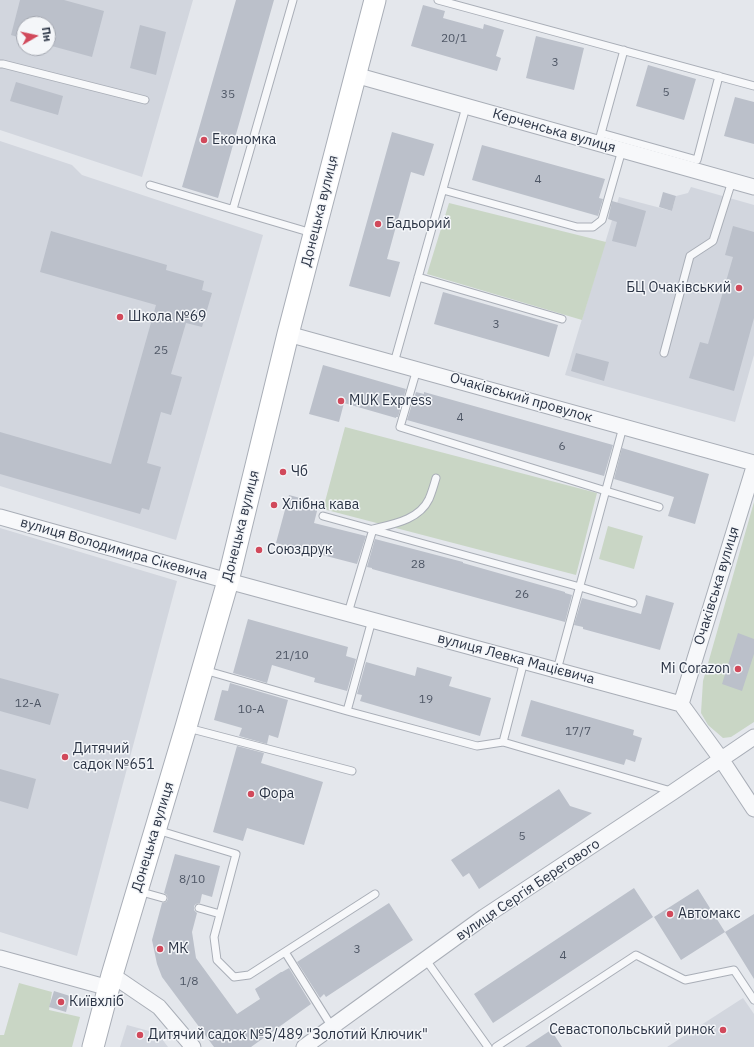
<!DOCTYPE html>
<meta charset="utf-8">
<style>
body{margin:0}
#map{position:relative;width:754px;height:1047px;overflow:hidden;background:#e4e7ec;font-family:"IBM Plex Sans",sans-serif}
canvas{display:block}
.north{position:absolute;left:16px;top:16px;width:40px;height:40px;box-sizing:border-box;background:#f4f6f9;border:1px solid #a4a8b1;border-radius:50%;rotate:81deg;font-size:11px;font-weight:700;line-height:16px;text-align:center;color:#2b3445}
.north::after{content:'';display:block;margin:auto;width:14px;height:18px;background:#d1495b;clip-path:polygon(50% 0,100% 100%,50% 72%,0 100%)}
</style>
<div id="map">
<canvas width="754" height="1047"></canvas>
<div class="north">Пн</div>
</div>
<script>
const g = document.querySelector('canvas').getContext('2d');
g.lineJoin = 'round';
function paint(path, color) { g.fillStyle = color; g.fill(path, 'evenodd'); }
function strokePath(path, color, width, dash) { g.strokeStyle = color; g.lineWidth = width; g.lineCap = dash ? 'butt' : 'round'; g.setLineDash(dash || []); g.stroke(path); }
function drawText(font, color, halo, rows, align = 'center') {
  g.font = font + ' "IBM Plex Sans",sans-serif'; g.lineWidth = 3; g.setLineDash([]); g.textBaseline = 'middle'; g.strokeStyle = halo; g.fillStyle = color; for (const [text, x, y, turn = 0] of rows) {
    g.save(); g.translate(x, y); g.rotate((+turn || 0) * Math.PI / 180); g.textAlign = isNaN(turn) ? turn : align; if (halo) g.strokeText(text, 0, 0); g.fillText(text, 0, 0); g.restore();
  }
}
paint(new Path2D(`
 M 0,0 L 193,0 L 142,177 L 0,130 ZM 24,24 L 48,24 L 48,48 L 24,48 Z
 M 0,141 L 72,165 L 82,175 L 263,235 L 176,540 L 0,486 Z
 M 691,187 L 754,205 L 754,355 L 735,422 L 565,375 L 619,197 L 672,211 L 676,196 L 688,193 Z
 M 0,528 L 177,581 L 77,956 L 0,932 Z
 M 743,998 L 754,1014 L 754,1047 L 667,1047 Z
 M 127,1025 L 149,1031 L 162,1039 L 168,1047 L 120,1047 Z`), '#d2d6de');
paint(new Path2D(`
 M 449,203 L 606,242 L 582,320 L 427,274 Z
 M 345,427 L 597,493 L 576,575 L 323,509 Z
 M 754,502 L 754,722 L 731,737 L 723,738 L 708,725 L 701,713 L 703,681 Z
 M 608,526 L 643,536 L 634,569 L 599,559 Z
 M 19,983 L 52,992 L 49,1010 L 80,1017 L 72,1047 L 0,1047 L 0,1035 L 4,1035 Z`), '#c9d6c5');
paint(new Path2D(`
 M 20,0 L 64,0 L 104,11 L 92,57 L 48,45 L 48,24 L 24,24 L 24,39 L 11,35 Z
 M 236,0 L 274,0 L 218,198 L 182,187 Z
 M 423,5 L 445,11 L 443,18 L 483,29 L 484,24 L 504,30 L 496,56 L 501,58 L 497,71 L 411,46 Z
 M 140,25 L 166,32 L 156,75 L 130,68 Z
 M 536,36 L 584,48 L 574,90 L 526,78 Z
 M 648,65 L 696,79 L 684,120 L 636,106 Z
 M 16,82 L 63,96 L 58,115 L 10,101 Z
 M 735,97 L 754,102 L 754,144 L 724,136 Z
 M 392,132 L 434,144 L 424,176 L 411,172 L 387,259 L 400,262 L 390,297 L 349,286 Z
 M 482,145 L 605,179 L 599,198 L 603,199 L 598,216 L 472,180 Z
 M 663,192 L 676,196 L 672,211 L 659,207 Z
 M 612,201 L 646,211 L 636,247 L 612,241 L 617,222 L 608,219 Z
 M 733,226 L 754,232 L 754,318 L 734,391 L 689,378 L 700,342 L 708,344 L 733,257 L 725,255 Z
 M 51,231 L 167,265 L 166,270 L 204,281 L 202,290 L 212,293 L 202,327 L 186,323 L 171,374 L 182,377 L 171,415 L 161,412 L 147,463 L 161,467 L 149,510 L 142,508 L 140,514 L 0,474 L 0,432 L 111,464 L 156,305 L 40,272 Z
 M 443,292 L 558,325 L 549,357 L 434,324 Z
 M 576,353 L 609,362 L 604,381 L 571,371 Z
 M 323,365 L 406,389 L 398,417 L 396,417 L 396,418 L 344,403 L 339,422 L 309,414 Z
 M 416,392 L 424,394 L 424,392 L 613,445 L 604,476 L 407,420 Z
 M 622,448 L 709,474 L 695,524 L 668,516 L 674,497 L 614,479 Z
 M 289,495 L 319,503 L 314,523 L 366,536 L 357,564 L 276,543 Z
 M 375,539 L 463,562 L 463,563 L 565,592 L 565,593 L 572,595 L 565,622 L 372,569 L 372,568 L 367,567 Z
 M 646,595 L 674,603 L 660,650 L 583,629 L 583,627 L 574,625 L 582,598 L 641,614 Z
 M 248,619 L 348,647 L 346,656 L 356,659 L 347,691 L 314,682 L 315,678 L 272,665 L 267,683 L 233,673 Z
 M 738,633 L 754,639 L 754,654 L 742,691 L 722,684 Z
 M 366,662 L 415,676 L 417,667 L 452,677 L 449,686 L 491,698 L 480,736 L 360,701 L 362,695 L 357,694 Z
 M 0,678 L 59,694 L 50,725 L 0,711 Z
 M 230,683 L 288,700 L 278,738 L 269,735 L 267,744 L 239,736 L 242,728 L 214,720 L 222,690 L 228,691 Z
 M 531,700 L 634,730 L 633,735 L 642,738 L 635,762 L 626,759 L 624,765 L 521,736 Z
 M 237,746 L 264,753 L 261,763 L 323,782 L 304,845 L 247,828 L 243,841 L 213,832 Z
 M 0,769 L 36,779 L 28,809 L 0,801 Z
 M 559,789 L 570,806 L 592,813 L 479,889 L 469,873 L 463,877 L 451,860 Z
 M 175,854 L 220,866 L 212,897 L 202,894 L 200,903 L 196,904 L 194,906 L 194,910 L 197,913 L 192,932 L 196,958 L 237,1014 L 260,999 L 255,989 L 281,972 L 282,972 L 289,968 L 311,1004 L 251,1047 L 214,1047 L 162,977 L 157,964 L 152,940 L 162,903 L 166,902 L 168,899 L 167,895 L 164,893 Z
 M 634,888 L 653,917 L 493,1023 L 474,994 Z
 M 698,889 L 725,932 L 681,960 L 654,917 Z
 M 389,903 L 413,940 L 326,997 L 324,994 L 320,998 L 297,962 Z
 M 754,914 L 754,979 L 725,932 Z
 M 54,991 L 70,996 L 66,1012 L 49,1007 Z
 M 551,1030 L 562,1047 L 525,1047 Z`), '#bbc0ca');
const lane = new Path2D(`
 M 438,0 L 754,86
 M 0,64 L 3,64 L 145,100
 M 601,133 L 697,160 L 719,76
 M 600,137 L 624,50
 M 150,185 L 312,233
 M 443,190 L 577,227 L 593,227 L 602,220 L 622,150
 M 233,209 L 293,0
 M 418,277 L 562,319
 M 664,353 L 690,256 L 713,241 L 732,181
 M 394,363 L 466,107
 M 417,369 L 400,427 L 606,491 L 659,507
 M 323,516 L 580,587 L 633,603
 M 348,613 L 373,529 C 393,524 419,520 429,499 C 432,492 434,485 436,478
 M 204,670 L 347,711 L 477,746 L 503,742 L 671,791
 M 557,670 L 623,427
 M 347,711 L 372,620
 M 188,728 L 352,771
 M 503,742 L 524,661
 M 157,830 L 236,854 L 214,937 L 217,960 L 234,977 L 249,975 L 375,894
 M 138,891 L 163,898
 M 199,908 L 220,914
 M 285,952 L 332,1027
 M 426,960 L 488,1047
 M 496,1047 L 636,955 L 685,980 L 734,970 L 754,1000`);
const street = new Path2D(`
 M 355,75 L 754,187
 M 288,334 L 754,463
 M 0,517 L 228,581 L 681,704 L 721,759 L 754,809
 M 681,704 L 754,467
 M 0,958 L 109,988
 M 112,975 L 159,1007 L 193,1047
 M 304,1047 L 484,917 L 673,792 L 754,737`);
const secondary = new Path2D(`
 M 93,1047 L 112,975 L 186,727 L 228,581 L 288,334 L 375,0`);
strokePath(lane, '#a9aeb7', 9);
strokePath(street, '#a9aeb7', 17);
strokePath(secondary, '#a9aeb7', 23);
strokePath(lane, '#f7f8fa', 7);
strokePath(street, '#f7f8fa', 15);
strokePath(secondary, '#fff', 21);
for (const [x, y, r, color] of [
 [204,140,4,"#d1495b"],
 [378,224,4,"#d1495b"],
 [739,288,4,"#d1495b"],
 [120,317,4,"#d1495b"],
 [341,401,4,"#d1495b"],
 [283,472,4,"#d1495b"],
 [274,505,4,"#d1495b"],
 [259,550,4,"#d1495b"],
 [738,669,4,"#d1495b"],
 [65,757,4,"#d1495b"],
 [251,794,4,"#d1495b"],
 [670,914,4,"#d1495b"],
 [160,949,4,"#d1495b"],
 [61,1002,4,"#d1495b"],
 [723,1030,4,"#d1495b"],
 [140,1035,4,"#d1495b"]
]) { const dot = new Path2D(); dot.arc(x, y, r, 0, 2 * Math.PI); g.fillStyle = color; g.fill(dot); strokePath(dot, '#f4f6f9', 1.5); }
drawText('12px', '#4f5766', null, [
 ["20/1",454,39],
 ["3",555,63],
 ["5",666,93],
 ["35",228,95],
 ["4",538,180],
 ["3",496,325],
 ["25",161,351],
 ["4",460,418],
 ["6",562,447],
 ["28",418,565],
 ["26",522,595],
 ["21/10",292,656],
 ["19",426,700],
 ["12-А",28,704],
 ["10-А",251,710],
 ["17/7",578,732],
 ["5",522,837],
 ["8/10",192,880],
 ["3",357,950],
 ["4",563,956],
 ["1/8",189,982]
]);
drawText('14px', '#2b3445', '#f4f6f9', [
 ["Керченська вулиця",554,131,16],
 ["Донецька вулиця",320,211,-76],
 ["Очаківський провулок",521,398,16],
 ["Донецька вулиця",241,526,-76],
 ["вулиця Володимира Сікевича",114,549,16],
 ["Очаківська вулиця",717,586,-73],
 ["вулиця Левка Мацієвича",516,659,15],
 ["Донецька вулиця",153,837,-73],
 ["вулиця Сергія Берегового",528,890,-34]
]);
drawText('14px', '#2b3445', '#f4f6f9', [
 ["Економка",212,140],
 ["Бадьорий",386,224],
 ["БЦ Очаківський",731,288,"right"],
 ["Школа №69",128,317],
 ["MUK Express",349,401],
 ["Чб",291,472],
 ["Хлібна кава",282,505],
 ["Союздрук",267,550],
 ["Mi Corazon",730,669,"right"],
 ["Дитячий",73,749],
 ["садок №651",73,765],
 ["Фора",259,794],
 ["Автомакс",678,914],
 ["МК",168,949],
 ["Київхліб",69,1002],
 ["Севастопольський ринок",715,1030,"right"],
 ["Дитячий садок №5/489 \"Золотий Ключик\"",148,1035]
], 'left');
</script>
